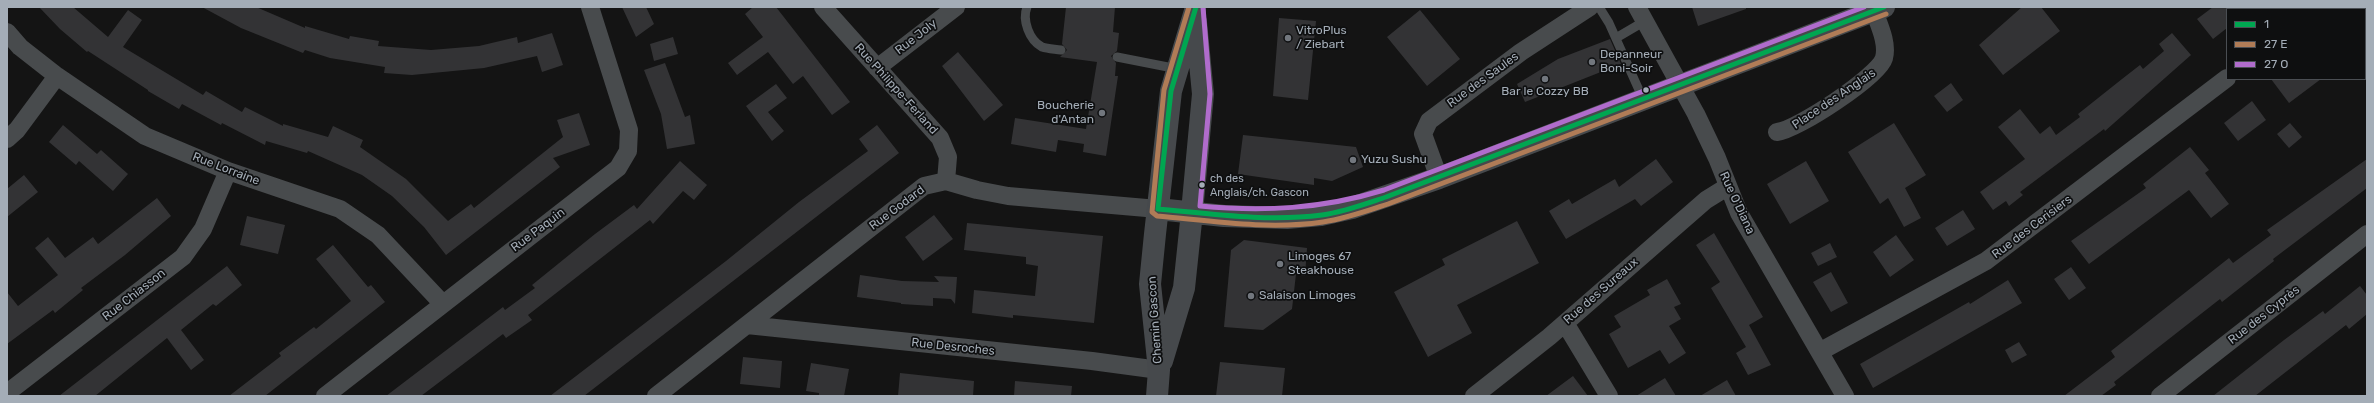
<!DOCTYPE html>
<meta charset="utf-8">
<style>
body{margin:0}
#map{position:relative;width:2374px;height:403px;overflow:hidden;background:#141414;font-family:Rubik,sans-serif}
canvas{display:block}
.frame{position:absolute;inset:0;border:8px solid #a4adb7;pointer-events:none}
.legend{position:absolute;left:2226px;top:8px;width:140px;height:72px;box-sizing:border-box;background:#0e0f10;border:1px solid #4a4e53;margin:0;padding:5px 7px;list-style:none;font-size:12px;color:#a4adb7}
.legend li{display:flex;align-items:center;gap:8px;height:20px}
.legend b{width:20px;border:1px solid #4a4e53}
</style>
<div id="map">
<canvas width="2374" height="403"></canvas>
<div class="frame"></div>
<ul class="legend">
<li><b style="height:5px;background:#00a651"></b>1</li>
<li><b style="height:5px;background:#b07c57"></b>27 E</li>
<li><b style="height:5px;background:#b06ccc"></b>27 O</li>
</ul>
</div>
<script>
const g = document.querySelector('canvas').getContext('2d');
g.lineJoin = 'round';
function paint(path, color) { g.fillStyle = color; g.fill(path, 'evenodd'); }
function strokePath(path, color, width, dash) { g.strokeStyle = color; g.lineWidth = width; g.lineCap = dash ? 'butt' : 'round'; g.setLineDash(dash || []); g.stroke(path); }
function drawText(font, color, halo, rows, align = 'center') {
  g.font = font + ' Rubik,sans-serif'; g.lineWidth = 3.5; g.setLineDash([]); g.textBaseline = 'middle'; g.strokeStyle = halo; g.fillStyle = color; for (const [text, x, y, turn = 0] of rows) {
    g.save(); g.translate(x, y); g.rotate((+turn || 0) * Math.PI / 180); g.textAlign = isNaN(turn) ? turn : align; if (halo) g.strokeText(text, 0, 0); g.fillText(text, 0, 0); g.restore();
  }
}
paint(new Path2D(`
 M 39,7 L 73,7 L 108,37 L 128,10 L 142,20 L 123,47 L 203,95 L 206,91 L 242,112 L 245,107 L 283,126 L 283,124 L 328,137 L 333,126 L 363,140 L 360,147 L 406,179 L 448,221 L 471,204 L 474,208 L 563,137 L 557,120 L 579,113 L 590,145 L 553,158 L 560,167 L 446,255 L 424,227 L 392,196 L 362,175 L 308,151 L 307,153 L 266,141 L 265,145 L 222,123 L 221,125 L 182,104 L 179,109 L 148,91 L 148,90 L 88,51 L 87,52 L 60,29 Z
 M 202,7 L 256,7 L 305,28 L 305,26 L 349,39 L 350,36 L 379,41 L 378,46 L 431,50 L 479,46 L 517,37 L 518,43 L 552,33 L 563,65 L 542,72 L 537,56 L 484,68 L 412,75 L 384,73 L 385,67 L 330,58 L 305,50 L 303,53 L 241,28 Z
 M 622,7 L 646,7 L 654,24 L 636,37 Z
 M 753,7 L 776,7 L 850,102 L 832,115 L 803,76 L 793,84 L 768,52 L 737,75 L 728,63 L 763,37 L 745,14 Z
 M 1066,7 L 1115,7 L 1113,32 L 1119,33 L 1117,51 L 1111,56 L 1116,63 L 1115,76 L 1118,76 L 1106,156 L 1083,152 L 1084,144 L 1058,140 L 1056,152 L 1011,144 L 1015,118 L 1086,129 L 1097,62 L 1060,57 L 1067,50 L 1062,44 Z
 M 1692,7 L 1746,7 L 1746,9 L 1698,26 Z
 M 2022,7 L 2041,7 L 2060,31 L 2003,75 L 1979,45 Z
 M 2213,7 L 2227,7 L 2227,28 L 2213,39 L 2197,19 Z
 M 1420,10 L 1460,59 L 1427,86 L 1387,37 Z
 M 1279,18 L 1316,21 L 1308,100 L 1273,96 Z
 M 2172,33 L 2191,55 L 2105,131 L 2104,129 L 2020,192 L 2023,195 L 2009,206 L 2006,201 L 1993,210 L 1980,192 L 2025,159 L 1998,127 L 2020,109 L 2040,134 L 2050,126 L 2056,135 L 2080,117 L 2078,114 L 2122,79 L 2140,65 L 2143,69 L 2164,51 L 2159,44 Z
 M 673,37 L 678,54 L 654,61 L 650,44 Z
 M 1610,39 L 1621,64 L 1525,102 L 1517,84 L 1558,59 Z
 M 958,52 L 1003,105 L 984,121 L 942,66 Z
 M 665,63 L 685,117 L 690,115 L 695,144 L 667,149 L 661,114 L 644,70 Z
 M 2271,79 L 2321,79 L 2289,103 Z
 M 1951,83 L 1963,100 L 1947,112 L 1934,96 Z
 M 776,84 L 787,98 L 768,112 L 784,131 L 772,141 L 746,106 Z
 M 2252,101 L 2266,120 L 2238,141 L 2224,123 Z
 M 1894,123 L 1926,175 L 1905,188 L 1921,218 L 1904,227 L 1888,198 L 1880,204 L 1848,152 Z
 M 2290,123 L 2302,137 L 2289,148 L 2277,134 Z
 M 63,125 L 97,154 L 101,150 L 128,174 L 113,191 L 79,161 L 76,165 L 49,142 Z
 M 877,125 L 899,153 L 584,396 L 550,396 L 726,261 L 799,202 L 868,151 L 859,139 Z
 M 1243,135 L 1356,147 L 1363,167 L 1332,181 L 1314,178 L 1314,185 L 1238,174 Z
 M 2190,147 L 2209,170 L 2205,173 L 2229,204 L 2211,218 L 2189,190 L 2089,264 L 2071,241 L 2146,188 L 2143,184 Z
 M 1656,159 L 1673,182 L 1641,206 L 1635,199 L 1566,239 L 1549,211 L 1569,199 L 1572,204 L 1615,179 L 1619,187 Z
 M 2367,159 L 2367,188 L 2273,259 L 2274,261 L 2222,302 L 2220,299 L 2114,382 L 2116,385 L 2101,396 L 2064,396 L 2115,357 L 2111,351 L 2229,258 L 2233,263 L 2271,235 L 2267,230 Z
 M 680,161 L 707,185 L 694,200 L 683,191 L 653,224 L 650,220 L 528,315 L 532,320 L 506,338 L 503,334 L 421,396 L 386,396 L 503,307 L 505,310 L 535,288 L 532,285 L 595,234 L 634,205 L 637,209 Z
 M 1806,161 L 1829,201 L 1790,224 L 1767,184 Z
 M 24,175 L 38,192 L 7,217 L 7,189 Z
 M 157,198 L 171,216 L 125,255 L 81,288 L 83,290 L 55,313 L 53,310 L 7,344 L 7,292 L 18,306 L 58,275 L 35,248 L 48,237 L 65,258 L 93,237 L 98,244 Z
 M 1963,210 L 1975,229 L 1947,246 L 1935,228 Z
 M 934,215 L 953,239 L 923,261 L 905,237 Z
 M 247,216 L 285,225 L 278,254 L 240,245 Z
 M 1517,221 L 1539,263 L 1457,305 L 1472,333 L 1428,357 L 1394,292 L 1445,265 L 1442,259 Z
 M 967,223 L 1103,236 L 1094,323 L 1013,315 L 1013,318 L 972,313 L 974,290 L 1035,296 L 1038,266 L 1026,264 L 1026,257 L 964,250 Z
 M 1714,233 L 1763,317 L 1749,325 L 1771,365 L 1748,375 L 1736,353 L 1746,347 L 1711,288 L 1720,282 L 1696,245 Z
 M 1896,235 L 1914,260 L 1890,277 L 1873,252 Z
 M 1244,240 L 1307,248 L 1305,276 L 1296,274 L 1292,309 L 1263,330 L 1224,327 L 1231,250 Z
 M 1830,243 L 1837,257 L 1818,266 L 1811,253 Z
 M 333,245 L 368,287 L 371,285 L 385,302 L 265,396 L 229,396 L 281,356 L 279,353 L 314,327 L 316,329 L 351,301 L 316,259 Z
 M 227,266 L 242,285 L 216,306 L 213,304 L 181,330 L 204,360 L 191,370 L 167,338 L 95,396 L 59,396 Z
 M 2071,267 L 2086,288 L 2069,300 L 2054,279 Z
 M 1831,272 L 1848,303 L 1831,312 L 1813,282 Z
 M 860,275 L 902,281 L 939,282 L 934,276 L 957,277 L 955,304 L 951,299 L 933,298 L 933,306 L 901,304 L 901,303 L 857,297 Z
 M 1667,279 L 1681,304 L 1674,307 L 1681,319 L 1669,326 L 1686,353 L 1669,364 L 1660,350 L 1628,368 L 1609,334 L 1621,327 L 1614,316 L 1650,295 L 1647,290 Z
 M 2008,280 L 2022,303 L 1873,388 L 1860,364 L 1969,302 L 1970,304 Z
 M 2360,286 L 2367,295 L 2367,314 L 2349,329 L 2346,325 L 2255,396 L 2213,396 L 2284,340 L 2323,311 L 2325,314 Z
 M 2019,342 L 2027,355 L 2012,363 L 2005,350 Z
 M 743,357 L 782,361 L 780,388 L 740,384 Z
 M 1220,362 L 1285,368 L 1282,396 L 1216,396 Z
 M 811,363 L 849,369 L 844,396 L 819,396 L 819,393 L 806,391 Z
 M 900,373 L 974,381 L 973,396 L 898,396 Z
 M 1573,376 L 1588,396 L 1546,396 Z
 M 1665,378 L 1676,396 L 1636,396 Z
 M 1727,380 L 1736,396 L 1700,396 Z
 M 1015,381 L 1072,386 L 1071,396 L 1014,396 Z`), '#333335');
strokePath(new Path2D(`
 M 1027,7 C 1022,20 1029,40 1042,47 C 1048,49 1055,49 1061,50
 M 1599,7 L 1609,23 L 1643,99
 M 1616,38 L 1645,21
 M 1117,57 L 1178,69`), '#484b4d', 9);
strokePath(new Path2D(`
 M 823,7 L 940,138 L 948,157 L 946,181
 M 1637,7 L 1696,114 L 1717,158 L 1739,213 L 1845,396
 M 2315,9 L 2317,7
 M 7,32 L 20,47 L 57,76 L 145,136 L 228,171 L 340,209 L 378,235 L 442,303
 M 877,68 L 956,7
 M 1777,132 C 1797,130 1879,76 1884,58 C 1888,43 1879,25 1874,11
 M 7,139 L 17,130 L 57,76
 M 1439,178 L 1423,134 L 1429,121 L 1521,52 L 1590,7
 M 1565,323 L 1609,396
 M 747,325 L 1092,361 L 1159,370
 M 1821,351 L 1986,261 L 2227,78
 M 7,393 L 183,257 L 203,229 L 228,171
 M 325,396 L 618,168 L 628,151 L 629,130 L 590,7
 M 656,396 L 924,186 L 946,181 L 977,190 L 1008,196 L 1158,209
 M 1474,396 L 1549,337 L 1706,200 L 1727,187
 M 2160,396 L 2367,234`), '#484b4d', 18);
strokePath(new Path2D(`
 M 1158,209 L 1224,216 L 1287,218 L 1321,215 L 1352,208 L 1439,178 L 1884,7
 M 1162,361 L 1184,288 L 1192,212 L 1203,94 L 1196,22
 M 1157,396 L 1159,370 L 1150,284 L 1155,234 L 1171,91 L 1195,11`), '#46494c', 22);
strokePath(new Path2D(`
 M 1196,7 L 1171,91 L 1158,209 C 1212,214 1267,222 1322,215 C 1344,212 1365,204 1386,197 L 1884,7`), '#00a651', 5);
strokePath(new Path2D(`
 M 1189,7 L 1164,90 L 1152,212 L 1157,216 C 1212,221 1268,230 1323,222 C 1345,219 1367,211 1388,204 L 1886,14`), '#b07c57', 5);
strokePath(new Path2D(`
 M 1203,7 L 1210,94 L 1200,206 C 1263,212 1322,209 1384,190 L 1864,7`), '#b06ccc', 5);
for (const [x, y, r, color] of [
 [1288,38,4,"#72777e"],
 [1592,62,4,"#72777e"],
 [1545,79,4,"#72777e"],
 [1646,90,3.5,"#a4adb7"],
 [1102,113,4,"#72777e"],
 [1353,160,4,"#72777e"],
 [1202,185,3.5,"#a4adb7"],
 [1280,264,4,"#72777e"],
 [1251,296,4,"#72777e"]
]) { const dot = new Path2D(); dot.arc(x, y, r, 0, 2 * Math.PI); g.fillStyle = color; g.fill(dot); strokePath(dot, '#0e0f10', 1.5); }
drawText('11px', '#a4adb7', '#0e0f10', [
 ["ch des",1210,179],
 ["Anglais/ch. Gascon",1210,193]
], 'left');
drawText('12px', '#a4adb7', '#0e0f10', [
 ["VitroPlus",1296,31],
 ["/ Ziebart",1296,45],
 ["Depanneur",1600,55],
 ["Boni-Soir",1600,69],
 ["Bar le Cozzy BB",1545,92,"center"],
 ["Boucherie",1094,106,"right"],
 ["d'Antan",1094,120,"right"],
 ["Yuzu Sushu",1361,160],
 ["Limoges 67",1288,257],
 ["Steakhouse",1288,271],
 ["Salaison Limoges",1259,296]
], 'left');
drawText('12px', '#a4adb7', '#0e0f10', [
 ["Rue Joly",916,37,-38],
 ["Rue des Saules",1483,80,-36],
 ["Rue Philippe-Ferland",896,89,48],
 ["Place des Anglais",1834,99,-34],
 ["Rue Lorraine",226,169,21],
 ["Rue O'Diana",1737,203,65],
 ["Rue Godard",897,208,-37],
 ["Rue des Cerisiers",2032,227,-37],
 ["Rue Paquin",538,230,-37],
 ["Rue des Sureaux",1601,291,-41],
 ["Rue Chiasson",134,295,-38],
 ["Rue des Cyprès",2264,315,-38],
 ["Chemin Gascon",1155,320,-94],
 ["Rue Desroches",953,347,6]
]);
</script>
